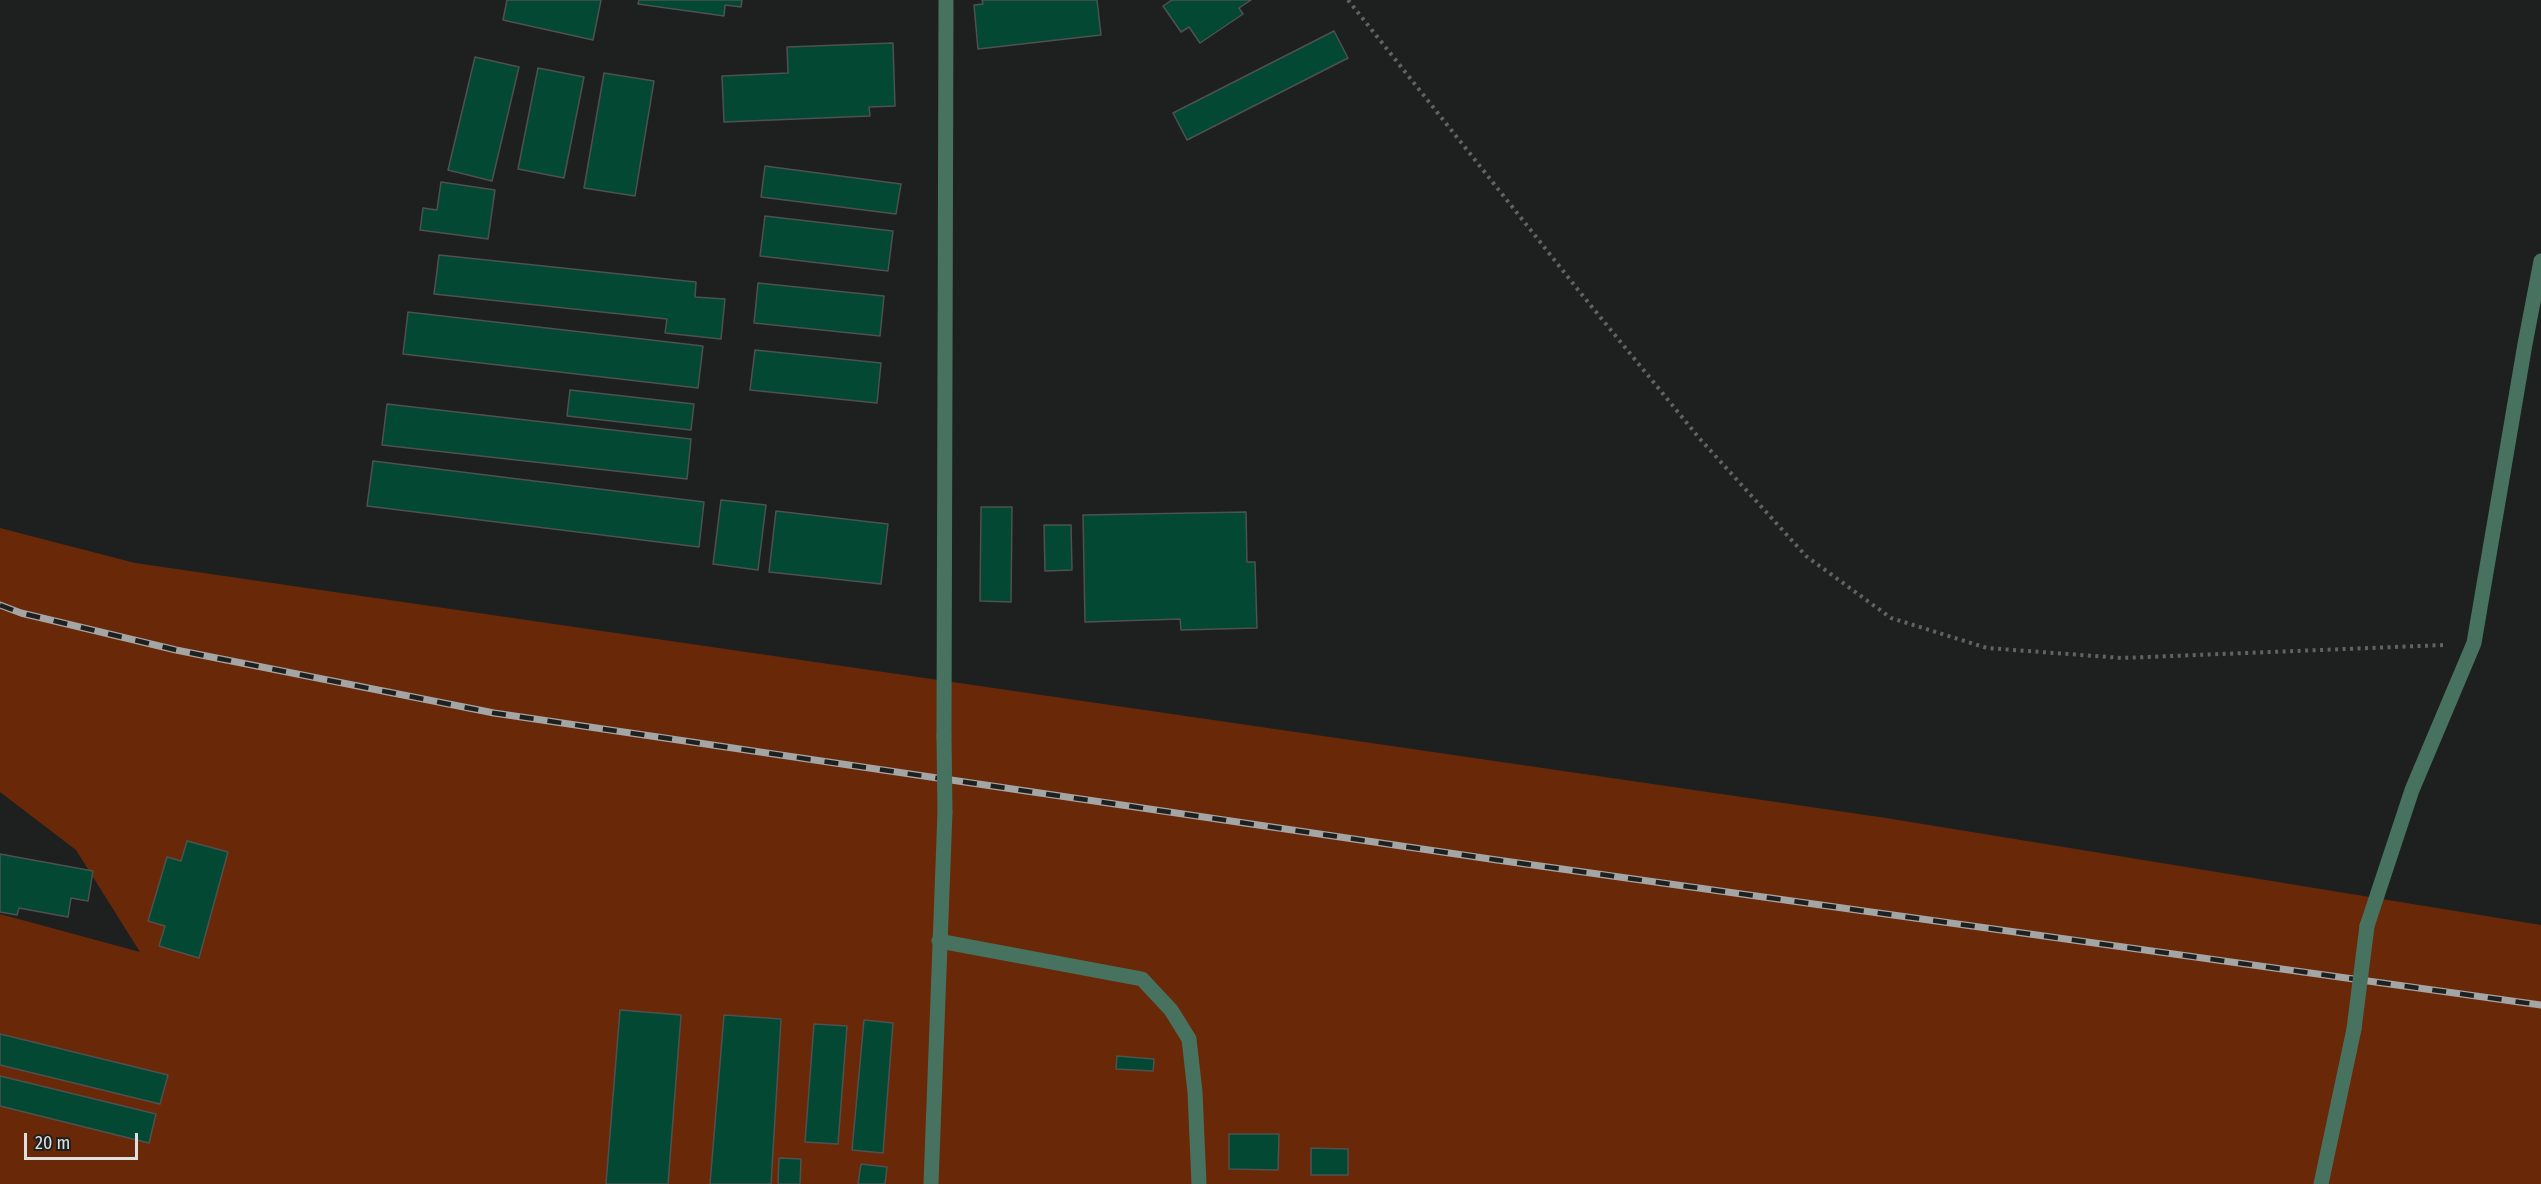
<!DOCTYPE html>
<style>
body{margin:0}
#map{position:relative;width:2541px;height:1184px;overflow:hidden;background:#1d201f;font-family:"Fira Sans Condensed",sans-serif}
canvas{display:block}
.scale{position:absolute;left:24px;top:1133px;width:114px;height:27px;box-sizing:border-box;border:3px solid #dee0df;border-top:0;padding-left:8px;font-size:18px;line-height:21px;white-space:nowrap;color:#dee0df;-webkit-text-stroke:4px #1d201f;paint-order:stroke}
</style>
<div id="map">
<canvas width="2541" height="1184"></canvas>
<div class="scale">20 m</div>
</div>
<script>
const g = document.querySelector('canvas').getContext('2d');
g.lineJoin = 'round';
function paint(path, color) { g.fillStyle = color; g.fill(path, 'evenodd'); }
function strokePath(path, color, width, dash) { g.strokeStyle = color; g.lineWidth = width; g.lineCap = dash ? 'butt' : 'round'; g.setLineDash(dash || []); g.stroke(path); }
paint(new Path2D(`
 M 0,528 L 135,563 L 1886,818 L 2541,925 L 2541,1184 L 0,1184 L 0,914 L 140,952 L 76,850 L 0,792 Z`), '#692908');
const building = new Path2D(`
 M 507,0 L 601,0 L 593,40 L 503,20 Z
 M 639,0 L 742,0 L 741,7 L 725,5 L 724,16 L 638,4 Z
 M 982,0 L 1097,0 L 1101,35 L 978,49 L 974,5 L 983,4 Z
 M 1172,0 L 1251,0 L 1239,8 L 1243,14 L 1200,43 L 1189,27 L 1181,32 L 1163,6 Z
 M 1334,31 L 1348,58 L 1187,140 L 1173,113 Z
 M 893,43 L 895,106 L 869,107 L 870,116 L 724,122 L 722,76 L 788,73 L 787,47 Z
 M 475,57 L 519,67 L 492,181 L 448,170 Z
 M 538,68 L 584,77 L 564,178 L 518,169 Z
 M 604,73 L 654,81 L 635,196 L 584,188 Z
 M 765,166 L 901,184 L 896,214 L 761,197 Z
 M 441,182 L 495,190 L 488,239 L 420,230 L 423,208 L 437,210 Z
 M 765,216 L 893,231 L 888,271 L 760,256 Z
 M 439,255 L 696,282 L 695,297 L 725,299 L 721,339 L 665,333 L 667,319 L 434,294 Z
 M 758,283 L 884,296 L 880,336 L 754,323 Z
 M 408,312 L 703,346 L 698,388 L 403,354 Z
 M 755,350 L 881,363 L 877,403 L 750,390 Z
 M 570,390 L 694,404 L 691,430 L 567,416 Z
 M 387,404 L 691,439 L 687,479 L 382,445 Z
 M 373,461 L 704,502 L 699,547 L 367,506 Z
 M 721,500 L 766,505 L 758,570 L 713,564 Z
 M 981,507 L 1012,507 L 1011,602 L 980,601 Z
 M 776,511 L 888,524 L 881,584 L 769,572 Z
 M 1246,512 L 1247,562 L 1255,562 L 1257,628 L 1181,630 L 1180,619 L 1085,622 L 1083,515 Z
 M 1044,525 L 1071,525 L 1072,570 L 1045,571 Z
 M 187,841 L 228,852 L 199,958 L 159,946 L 165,926 L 148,921 L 167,857 L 181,861 Z
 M 0,854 L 93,871 L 88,901 L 71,898 L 68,917 L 19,908 L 17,915 L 0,912 Z
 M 620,1010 L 681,1015 L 668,1184 L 606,1184 Z
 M 724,1015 L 781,1019 L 771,1184 L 710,1184 Z
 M 864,1020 L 893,1023 L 883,1153 L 852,1150 Z
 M 814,1024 L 847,1026 L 838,1144 L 805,1142 Z
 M 0,1034 L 168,1075 L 160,1104 L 0,1065 Z
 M 1117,1056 L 1154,1059 L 1153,1071 L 1116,1069 Z
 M 0,1076 L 156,1114 L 149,1143 L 0,1106 Z
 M 1229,1134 L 1279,1134 L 1278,1170 L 1229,1169 Z
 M 1311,1148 L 1348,1149 L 1348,1175 L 1311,1175 Z
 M 779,1158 L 801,1159 L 800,1184 L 778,1184 Z
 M 861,1164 L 887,1167 L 885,1184 L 858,1184 Z`);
paint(building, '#024833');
strokePath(building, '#4e5150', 1.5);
strokePath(new Path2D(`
 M 1348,0 L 1583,296 L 1700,439 L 1806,556 L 1891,618 L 1987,648 L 2122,658 L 2444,645`), '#606362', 4, [3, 4.5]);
strokePath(new Path2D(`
 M 944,736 L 946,0
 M 2367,926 L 2412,790 L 2474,643 L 2525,344 L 2541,261
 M 939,941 L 1142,979 L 1171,1010 L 1189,1039 L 1195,1092 L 1199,1184
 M 931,1184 L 945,812
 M 2321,1184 L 2354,1029`), '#487260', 15);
const rail = new Path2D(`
 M 0,605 L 21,613 L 176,650 L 494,713 L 1497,860 L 2541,1005`);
strokePath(rail, '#a4a6a5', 7);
strokePath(rail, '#1d201f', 4.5, [14]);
strokePath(new Path2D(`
 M 944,736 L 945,812
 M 2354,1029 L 2367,926`), '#487260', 15);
</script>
